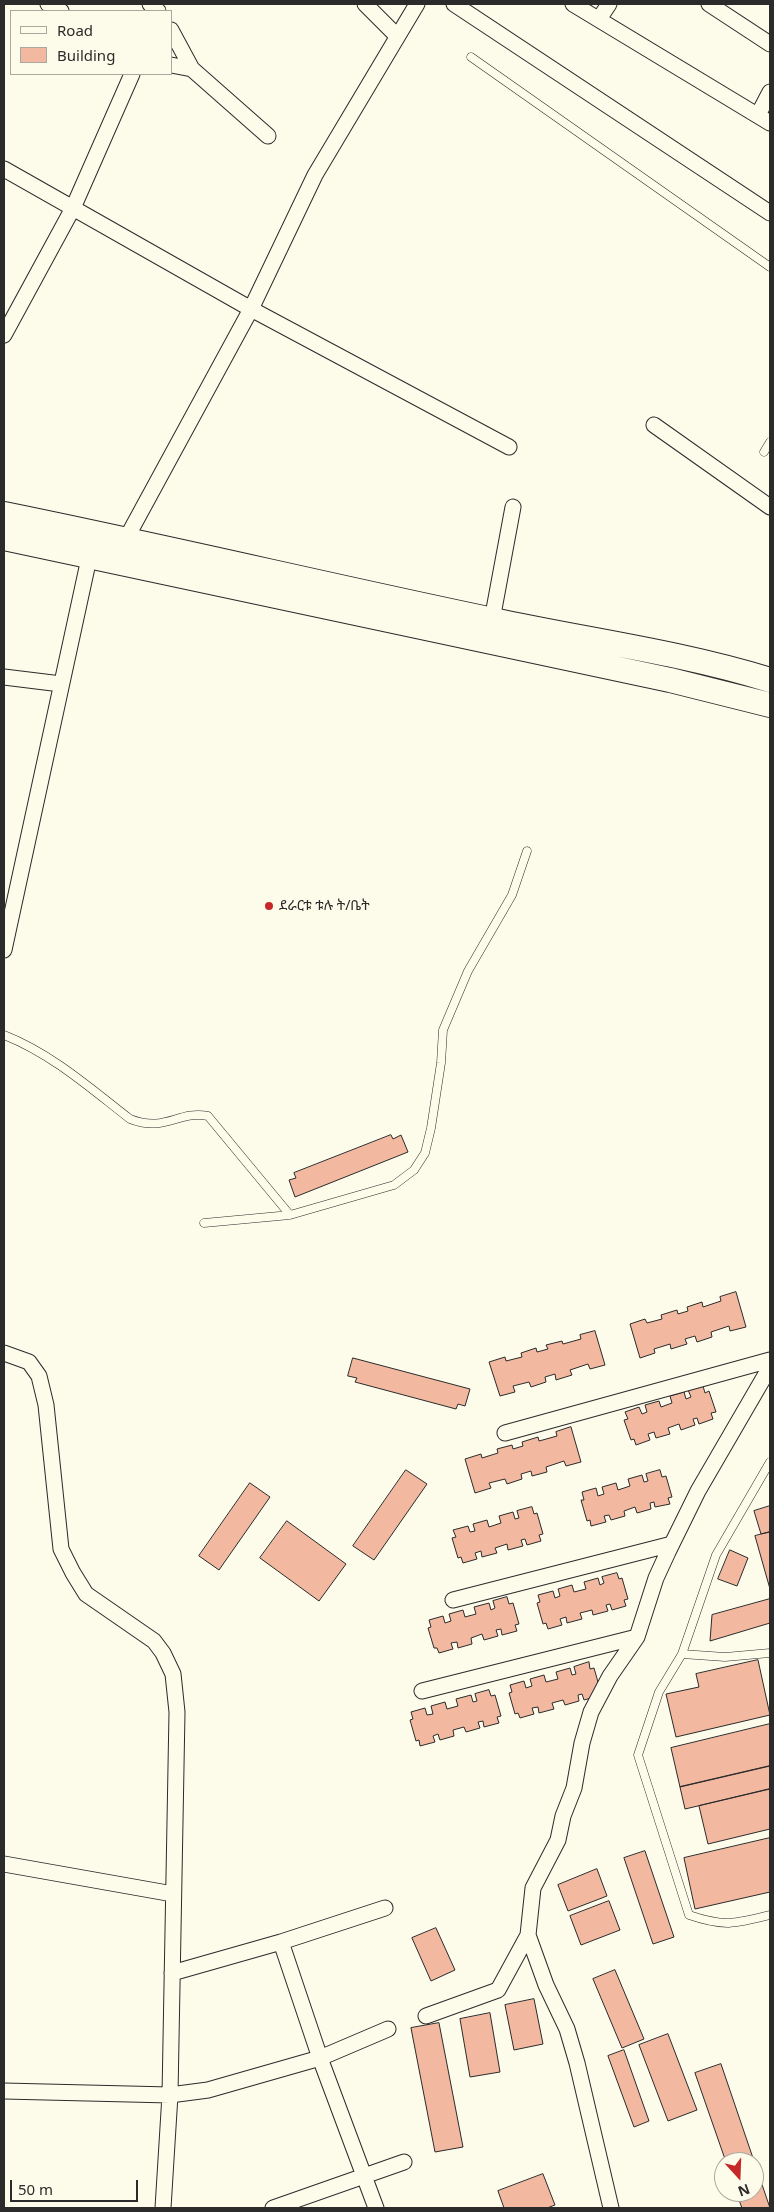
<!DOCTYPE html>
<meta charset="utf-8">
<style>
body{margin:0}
#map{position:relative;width:774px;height:2212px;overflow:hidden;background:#fdfbea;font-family:"Noto Sans",sans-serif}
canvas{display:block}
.frame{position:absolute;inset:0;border:5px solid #2b2b2b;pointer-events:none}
.legend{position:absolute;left:10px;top:10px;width:162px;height:65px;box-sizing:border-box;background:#fdfbea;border:1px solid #a9a89e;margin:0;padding:6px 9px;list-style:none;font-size:15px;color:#2b2b2b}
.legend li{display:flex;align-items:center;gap:10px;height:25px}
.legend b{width:25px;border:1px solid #a9a89e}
.north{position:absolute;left:714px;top:2152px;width:50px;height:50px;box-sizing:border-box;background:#fdfbea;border:1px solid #a9a89e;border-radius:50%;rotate:160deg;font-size:14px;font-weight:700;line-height:20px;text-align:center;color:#2b2b2b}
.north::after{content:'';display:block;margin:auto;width:18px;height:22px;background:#c62828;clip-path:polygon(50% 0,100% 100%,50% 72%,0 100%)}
.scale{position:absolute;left:10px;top:2180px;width:128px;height:22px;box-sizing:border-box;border:2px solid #2b2b2b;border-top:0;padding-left:6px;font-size:15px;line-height:18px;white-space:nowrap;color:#2b2b2b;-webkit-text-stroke:4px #fdfbea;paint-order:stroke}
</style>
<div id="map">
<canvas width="774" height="2212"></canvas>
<div class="frame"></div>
<ul class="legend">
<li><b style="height:6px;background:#fdfbea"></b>Road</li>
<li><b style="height:14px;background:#f2b8a0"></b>Building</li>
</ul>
<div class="north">N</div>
<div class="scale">50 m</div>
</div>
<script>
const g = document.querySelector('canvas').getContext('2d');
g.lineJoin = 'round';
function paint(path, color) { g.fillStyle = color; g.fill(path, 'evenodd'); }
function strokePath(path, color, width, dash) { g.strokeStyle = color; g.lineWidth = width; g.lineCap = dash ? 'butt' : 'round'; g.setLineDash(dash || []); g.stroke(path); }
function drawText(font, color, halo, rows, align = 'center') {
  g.font = font + ' "Noto Sans","Noto Sans Ethiopic",sans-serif'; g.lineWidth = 4; g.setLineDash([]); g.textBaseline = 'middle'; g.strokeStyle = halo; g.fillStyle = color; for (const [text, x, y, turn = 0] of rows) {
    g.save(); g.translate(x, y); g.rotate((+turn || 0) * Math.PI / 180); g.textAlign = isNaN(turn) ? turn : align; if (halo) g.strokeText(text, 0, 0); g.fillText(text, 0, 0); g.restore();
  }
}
const building = new Path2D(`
 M 391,1135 L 393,1139 L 401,1135 L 408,1152 L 295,1197 L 289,1180 L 296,1178 L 294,1173 Z
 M 736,1292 L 746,1327 L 730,1331 L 729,1326 L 711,1332 L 712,1337 L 697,1342 L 695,1336 L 685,1339 L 687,1344 L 671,1349 L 670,1344 L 654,1349 L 655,1353 L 640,1358 L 630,1324 L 645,1319 L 647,1323 L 662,1319 L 661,1315 L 677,1310 L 678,1314 L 688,1311 L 687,1307 L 702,1302 L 703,1307 L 721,1301 L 720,1297 Z
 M 595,1331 L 605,1365 L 590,1369 L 588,1364 L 570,1370 L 572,1375 L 556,1380 L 555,1374 L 545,1377 L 546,1382 L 531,1387 L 529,1382 L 513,1386 L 515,1392 L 500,1396 L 489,1362 L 505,1357 L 506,1361 L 522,1357 L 521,1353 L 536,1348 L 537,1352 L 548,1349 L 546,1345 L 562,1341 L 563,1344 L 581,1339 L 580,1335 Z
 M 353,1358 L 470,1389 L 465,1406 L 458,1404 L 456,1409 L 355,1382 L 357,1378 L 348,1376 Z
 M 703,1386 L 705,1393 L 709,1391 L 716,1412 L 711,1413 L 713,1419 L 699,1424 L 697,1418 L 693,1419 L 695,1425 L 681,1430 L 679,1424 L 668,1428 L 670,1434 L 656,1438 L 654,1432 L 648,1434 L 650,1440 L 636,1445 L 634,1439 L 631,1440 L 624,1420 L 628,1419 L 625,1412 L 639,1407 L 642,1414 L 647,1412 L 645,1405 L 659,1401 L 661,1407 L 672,1403 L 670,1396 L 684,1392 L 686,1399 L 691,1397 L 688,1390 Z
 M 571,1427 L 581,1462 L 566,1466 L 564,1461 L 546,1467 L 547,1472 L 532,1476 L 531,1471 L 521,1474 L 522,1479 L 507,1484 L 505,1479 L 489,1483 L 491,1488 L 475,1493 L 465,1459 L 481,1454 L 482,1458 L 498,1453 L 497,1449 L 512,1445 L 513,1449 L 523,1446 L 522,1442 L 538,1437 L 539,1441 L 557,1436 L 556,1432 Z
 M 406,1470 L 427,1484 L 374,1560 L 353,1546 Z
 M 660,1470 L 662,1477 L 666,1476 L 672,1497 L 668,1498 L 670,1504 L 655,1507 L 654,1502 L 650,1503 L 651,1509 L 637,1513 L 635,1507 L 624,1511 L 625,1516 L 611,1520 L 609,1515 L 604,1516 L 606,1522 L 591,1526 L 590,1520 L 587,1521 L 581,1500 L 584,1500 L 582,1492 L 596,1488 L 598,1496 L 604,1494 L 602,1487 L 616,1483 L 618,1490 L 630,1486 L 628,1479 L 642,1475 L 644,1482 L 648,1481 L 646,1474 Z
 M 250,1483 L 270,1497 L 219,1570 L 199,1556 Z
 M 770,1506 L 770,1532 L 761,1534 L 754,1511 Z
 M 532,1507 L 534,1514 L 537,1513 L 543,1534 L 539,1535 L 541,1541 L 527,1545 L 525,1539 L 521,1540 L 523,1546 L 508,1550 L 507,1544 L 495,1548 L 497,1553 L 482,1557 L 481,1551 L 475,1553 L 477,1559 L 463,1563 L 461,1557 L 458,1558 L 452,1538 L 456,1537 L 453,1530 L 468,1526 L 470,1532 L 475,1531 L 473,1524 L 487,1520 L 489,1527 L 501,1523 L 499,1516 L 513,1512 L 515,1519 L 519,1518 L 517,1511 Z
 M 287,1521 L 346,1564 L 319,1601 L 260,1558 Z
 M 770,1532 L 770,1589 L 755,1536 Z
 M 730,1550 L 748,1558 L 737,1586 L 718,1579 Z
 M 617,1573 L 619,1579 L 622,1578 L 628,1599 L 624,1600 L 626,1606 L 612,1610 L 610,1604 L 606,1605 L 608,1611 L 593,1615 L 592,1610 L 580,1613 L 582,1619 L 567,1623 L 566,1617 L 560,1619 L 562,1625 L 548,1629 L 546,1623 L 543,1624 L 537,1603 L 540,1602 L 538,1595 L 553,1591 L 555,1598 L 560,1596 L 558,1589 L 572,1585 L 574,1592 L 586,1589 L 584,1582 L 598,1578 L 600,1585 L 604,1583 L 602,1577 Z
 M 507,1597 L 509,1604 L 513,1603 L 519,1624 L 515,1625 L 517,1631 L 502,1635 L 501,1629 L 496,1630 L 498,1636 L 484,1640 L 482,1634 L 471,1638 L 472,1644 L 458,1648 L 457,1642 L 451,1643 L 453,1649 L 439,1653 L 437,1648 L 434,1648 L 428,1628 L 431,1627 L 429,1620 L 443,1616 L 445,1623 L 451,1621 L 449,1614 L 463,1610 L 465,1617 L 476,1614 L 474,1607 L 489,1603 L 491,1610 L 495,1608 L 493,1601 Z
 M 770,1599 L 770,1623 L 710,1641 L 712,1615 Z
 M 758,1660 L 770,1715 L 676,1737 L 666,1694 L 699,1687 L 696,1674 Z
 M 589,1662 L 590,1669 L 594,1668 L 600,1689 L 598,1696 L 584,1700 L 582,1694 L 578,1695 L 579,1701 L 565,1705 L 563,1700 L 552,1703 L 554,1709 L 539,1713 L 538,1707 L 532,1708 L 534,1714 L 520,1718 L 518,1713 L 515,1714 L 509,1693 L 512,1692 L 510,1685 L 524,1681 L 526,1688 L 532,1686 L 530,1679 L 544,1675 L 546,1682 L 558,1679 L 556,1672 L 570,1668 L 572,1675 L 576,1674 L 574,1667 Z
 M 489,1690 L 491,1696 L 495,1695 L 501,1716 L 497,1717 L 499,1723 L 484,1727 L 483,1721 L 478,1722 L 480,1728 L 466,1732 L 464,1727 L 453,1730 L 454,1736 L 440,1740 L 438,1734 L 433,1736 L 435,1742 L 420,1746 L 419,1740 L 416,1741 L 410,1720 L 413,1719 L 411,1712 L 425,1708 L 427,1715 L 433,1714 L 431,1706 L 445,1702 L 447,1709 L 458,1706 L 456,1699 L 471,1695 L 473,1702 L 477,1701 L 475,1694 Z
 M 770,1724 L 770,1766 L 680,1787 L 671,1748 Z
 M 770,1766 L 770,1789 L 685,1809 L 680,1787 Z
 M 770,1789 L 770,1829 L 708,1844 L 699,1806 Z
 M 770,1838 L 770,1892 L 695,1909 L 684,1858 Z
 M 645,1851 L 674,1937 L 653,1944 L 624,1858 Z
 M 597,1869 L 607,1896 L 568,1911 L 558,1885 Z
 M 609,1901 L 620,1930 L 581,1945 L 570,1916 Z
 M 436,1928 L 455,1970 L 431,1981 L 412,1938 Z
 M 615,1970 L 644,2039 L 622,2048 L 593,1979 Z
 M 534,1999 L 543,2044 L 514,2050 L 505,2005 Z
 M 490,2013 L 500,2072 L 470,2077 L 460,2019 Z
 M 439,2023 L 463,2147 L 435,2152 L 411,2028 Z
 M 668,2034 L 697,2110 L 668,2121 L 639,2045 Z
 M 624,2050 L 649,2121 L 634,2127 L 608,2056 Z
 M 721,2064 L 770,2208 L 742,2208 L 736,2192 L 754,2192 L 754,2162 L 726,2162 L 695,2073 Z
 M 543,2174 L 555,2205 L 547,2208 L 504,2208 L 498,2191 Z`);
paint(building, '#f2b8a0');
strokePath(building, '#2b2b2b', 1);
const service = new Path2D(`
 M 471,57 L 770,267
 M 764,452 L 770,442
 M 4,1035 C 52,1054 90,1088 130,1119 C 166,1133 178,1110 208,1116 L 290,1215
 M 204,1223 L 290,1215 L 394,1185 L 414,1170 L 425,1153 L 431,1128 L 441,1063 L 443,1030 L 468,971 L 512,895 L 527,851
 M 770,1462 L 716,1555 L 682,1654 L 659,1692 L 638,1755 L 689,1915 C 724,1927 735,1924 770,1915
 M 682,1654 L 725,1657 L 770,1653`);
const minor = new Path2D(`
 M 48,4 L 61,11
 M 150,4 L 158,11
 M 365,4 L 397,36
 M 454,4 L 770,213
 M 573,4 L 770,123
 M 709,4 L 770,44
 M 599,19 L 609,4
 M 171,30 L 192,69 L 268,136
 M 171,65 L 192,69
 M 758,115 L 770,92
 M 4,169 L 251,309 L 509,447
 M 4,335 L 73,208 L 132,74
 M 654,425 L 770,507
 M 126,539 L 251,309 L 315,175 L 417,4
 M 492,620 L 513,507
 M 4,677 L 61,684
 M 4,950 L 91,549
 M 4,1353 L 29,1362 L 39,1376 L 46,1405 L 61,1549 L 73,1573 L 86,1594 L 154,1641 L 163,1653 L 173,1674 L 177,1712 L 170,2095 L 163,2208
 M 505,1433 L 770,1360
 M 453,1600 L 672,1544
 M 422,1691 L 637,1637
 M 4,1864 L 173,1894
 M 281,1942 L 320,2058 L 376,2208
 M 172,1973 L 281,1942 L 385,1908
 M 426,2016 L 498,1990 L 528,1935
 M 4,2091 L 170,2095 L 208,2090 L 320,2058 L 388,2029
 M 273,2208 L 404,2162
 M 611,2208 L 577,2063 L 567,2029 L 546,1985 L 528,1935 L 533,1888 L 558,1840 L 563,1816 L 574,1788 L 582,1743 L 591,1712 L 610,1676 L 637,1637 L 656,1578 L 668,1552 L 698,1491 L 770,1367`);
const primary = new Path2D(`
 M 4,514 C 167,547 330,586 493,620 C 585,640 680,652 770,680
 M 4,538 L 670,680 L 770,705`);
strokePath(service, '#2b2b2b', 9);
strokePath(minor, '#2b2b2b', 17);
strokePath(primary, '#2b2b2b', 26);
strokePath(service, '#fdfbea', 8);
strokePath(minor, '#fdfbea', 15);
strokePath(primary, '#fdfbea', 24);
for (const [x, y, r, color] of [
 [269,906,5,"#c62828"]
]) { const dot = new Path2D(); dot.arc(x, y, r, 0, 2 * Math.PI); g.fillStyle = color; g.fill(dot); strokePath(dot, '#fdfbea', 2); }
drawText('14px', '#2b2b2b', '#fdfbea', [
 ["ደራርቱ ቱሉ ት/ቤት",279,906]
], 'left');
</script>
